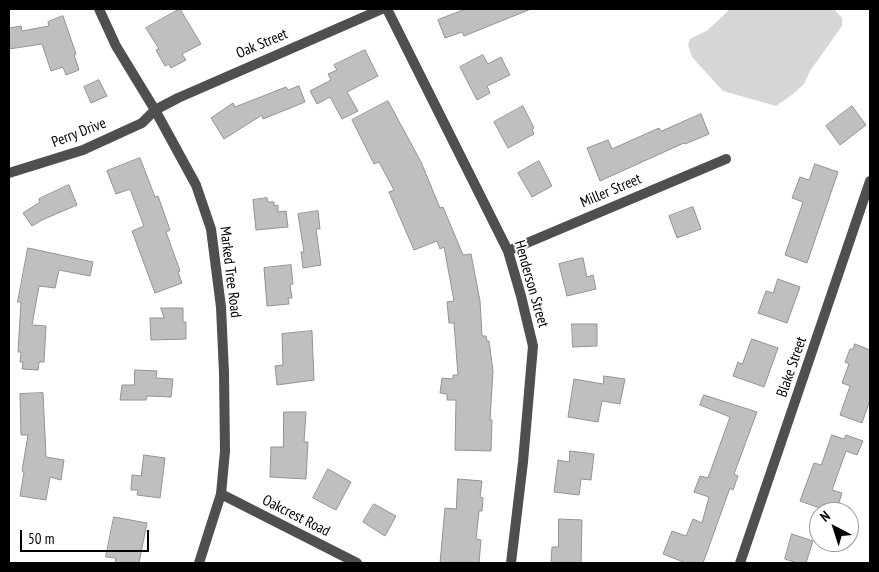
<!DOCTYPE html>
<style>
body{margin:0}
#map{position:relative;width:879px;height:572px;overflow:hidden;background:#fff;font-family:"PT Sans Narrow",sans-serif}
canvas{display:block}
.frame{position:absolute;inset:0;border:10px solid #000;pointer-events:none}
.north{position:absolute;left:809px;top:502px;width:50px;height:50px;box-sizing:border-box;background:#fff;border:1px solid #999;border-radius:50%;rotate:320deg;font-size:14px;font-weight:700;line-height:20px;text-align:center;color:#000}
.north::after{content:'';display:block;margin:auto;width:18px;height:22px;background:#000;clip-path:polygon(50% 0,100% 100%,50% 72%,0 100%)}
.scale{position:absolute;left:20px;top:530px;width:129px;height:22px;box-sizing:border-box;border:2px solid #000;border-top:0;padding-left:6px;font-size:15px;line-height:18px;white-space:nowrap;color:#000;-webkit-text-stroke:4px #fff;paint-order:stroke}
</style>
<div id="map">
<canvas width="879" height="572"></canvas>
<div class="frame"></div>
<div class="north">N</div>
<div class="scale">50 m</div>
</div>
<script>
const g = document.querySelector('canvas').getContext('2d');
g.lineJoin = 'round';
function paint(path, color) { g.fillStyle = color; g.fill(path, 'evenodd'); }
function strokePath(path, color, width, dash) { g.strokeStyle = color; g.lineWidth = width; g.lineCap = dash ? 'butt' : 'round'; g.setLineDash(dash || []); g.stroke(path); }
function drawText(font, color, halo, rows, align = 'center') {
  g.font = font + ' "PT Sans Narrow",sans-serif'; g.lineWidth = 4; g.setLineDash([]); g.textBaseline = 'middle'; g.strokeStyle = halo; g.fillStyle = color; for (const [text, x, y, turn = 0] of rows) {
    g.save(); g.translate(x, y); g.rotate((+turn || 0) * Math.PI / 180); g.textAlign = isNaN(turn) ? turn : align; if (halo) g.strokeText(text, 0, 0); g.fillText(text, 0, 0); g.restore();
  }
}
paint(new Path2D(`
 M 730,9 L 834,9 L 842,18 L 842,26 L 810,71 L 804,84 L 793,94 L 776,106 L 723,91 L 692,57 L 688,45 L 690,39 L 708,30 Z`), '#d6d6d6');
const building = new Path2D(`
 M 180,9 L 201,44 L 182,54 L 186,60 L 171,68 L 169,64 L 165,66 L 156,50 L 159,49 L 146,28 Z
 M 466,9 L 531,9 L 464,36 L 462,32 L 445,38 L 438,20 Z
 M 63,16 L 76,54 L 74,55 L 79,70 L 66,75 L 63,67 L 51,71 L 42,44 L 9,49 L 9,28 L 21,26 L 22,31 L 49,26 L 48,22 Z
 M 365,50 L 378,76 L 347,92 L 358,111 L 342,119 L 330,97 L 317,104 L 310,91 L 331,80 L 328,74 L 337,70 L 334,65 Z
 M 483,55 L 488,64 L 501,57 L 510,75 L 487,86 L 490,93 L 477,100 L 460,67 Z
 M 99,80 L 107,96 L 91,103 L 84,87 Z
 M 299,86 L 305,102 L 263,119 L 262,115 L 224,139 L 211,118 L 233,103 L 235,107 L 286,87 L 288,90 Z
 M 388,101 L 421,162 L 440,208 L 443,207 L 463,255 L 471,254 L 480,301 L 482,336 L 486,336 L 487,341 L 489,341 L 493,371 L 490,420 L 492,420 L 491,451 L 455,450 L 456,400 L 447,400 L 447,394 L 440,393 L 442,378 L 453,379 L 453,375 L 458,375 L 454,323 L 449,323 L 447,302 L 454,301 L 444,247 L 440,249 L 437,241 L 414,250 L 389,192 L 394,190 L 379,162 L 374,164 L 352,120 Z
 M 523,106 L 534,128 L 532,129 L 534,134 L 508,148 L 494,122 Z
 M 852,106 L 866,125 L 840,145 L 826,126 Z
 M 701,114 L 709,134 L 685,144 L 684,143 L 600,181 L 587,148 L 608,140 L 612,149 L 659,128 L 661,131 Z
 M 140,158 L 155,197 L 158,196 L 170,230 L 166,232 L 180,271 L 178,272 L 182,283 L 155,293 L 132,231 L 144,226 L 130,189 L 116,194 L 107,171 Z
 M 539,161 L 552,186 L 532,197 L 518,173 Z
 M 815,164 L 838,172 L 807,263 L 785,255 L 803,202 L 792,198 L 800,177 L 809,180 Z
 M 69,185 L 77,205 L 42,220 L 32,226 L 23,213 L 40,202 L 39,199 Z
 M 267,198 L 268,202 L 274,202 L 274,206 L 278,205 L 278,212 L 286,211 L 288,227 L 256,230 L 253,200 Z
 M 693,207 L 701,229 L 677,238 L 669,216 Z
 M 318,211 L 320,229 L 316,229 L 321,265 L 303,268 L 301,252 L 304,252 L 298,214 Z
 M 28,248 L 93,262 L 90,276 L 59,270 L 55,288 L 39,286 L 32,325 L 46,326 L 44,362 L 39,362 L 38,370 L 22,369 L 23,362 L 20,362 L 21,352 L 18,352 L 21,302 L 18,302 Z
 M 583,258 L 587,277 L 593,275 L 596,289 L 567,296 L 559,264 Z
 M 291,265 L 293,284 L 290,285 L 292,298 L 288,298 L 289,304 L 267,306 L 264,268 Z
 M 778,279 L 800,287 L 787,323 L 758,313 L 766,291 L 773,293 Z
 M 161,308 L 183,308 L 183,322 L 186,322 L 186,339 L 151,340 L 150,318 L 164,318 Z
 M 572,324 L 597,324 L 597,346 L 573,347 Z
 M 312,331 L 314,380 L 277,385 L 275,366 L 283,365 L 282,334 Z
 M 752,339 L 778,348 L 764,387 L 733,376 L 738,362 L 742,364 Z
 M 855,344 L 870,350 L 870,400 L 862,423 L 840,415 L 850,386 L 842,383 L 849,364 L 845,362 L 850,349 L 853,349 Z
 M 135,370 L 157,371 L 156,378 L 173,379 L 171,397 L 147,396 L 146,400 L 120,400 L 122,385 L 134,385 Z
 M 604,376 L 625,379 L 620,404 L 602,401 L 598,422 L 568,417 L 574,379 L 603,384 Z
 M 43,393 L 46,457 L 64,460 L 61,480 L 50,477 L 46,500 L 20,496 L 24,472 L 22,471 L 28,435 L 21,435 L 20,394 Z
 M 704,395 L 757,412 L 734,474 L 738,476 L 733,490 L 730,488 L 703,563 L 686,563 L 663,554 L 672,531 L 686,536 L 693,519 L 702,523 L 709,497 L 694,492 L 700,476 L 708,478 L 730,417 L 700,405 Z
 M 284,412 L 306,412 L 304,442 L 308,442 L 306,479 L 270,477 L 271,447 L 283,447 Z
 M 832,435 L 844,439 L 846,435 L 863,441 L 857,455 L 846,451 L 832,490 L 842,493 L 836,512 L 831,512 L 800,501 L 814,463 L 821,465 Z
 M 570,451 L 594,454 L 591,480 L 581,479 L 579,495 L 554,492 L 558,460 L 569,462 Z
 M 144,455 L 165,458 L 160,498 L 137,495 L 138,490 L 131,490 L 132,475 L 141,476 Z
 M 328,469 L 351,482 L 336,510 L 313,498 Z
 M 458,479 L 482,481 L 480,497 L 483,498 L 482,511 L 479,511 L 476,539 L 481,540 L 479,563 L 440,563 L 445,508 L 456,509 Z
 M 374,504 L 396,516 L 385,536 L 363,522 Z
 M 114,517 L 147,523 L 139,563 L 115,563 L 116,558 L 106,557 Z
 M 559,519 L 582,520 L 581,563 L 551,563 L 552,547 L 558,547 Z
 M 792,534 L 813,541 L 806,563 L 797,563 L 785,559 Z`);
paint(building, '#bfbfbf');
strokePath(building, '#939393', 1);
strokePath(new Path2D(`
 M 387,9 L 508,251 L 521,296 L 533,346 L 523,462 L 511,563
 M 9,173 L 83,150 L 142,123 L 155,110
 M 508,251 L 726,159
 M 221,494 L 357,563
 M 740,563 L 870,181`), '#4f4f4f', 10);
strokePath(new Path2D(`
 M 99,9 L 116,46 L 155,110 L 196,185 L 211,229 L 221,307 L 224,373 L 225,451 L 221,494 L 199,563
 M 155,110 L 178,98 L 382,9`), '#4f4f4f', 10);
drawText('15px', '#000', '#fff', [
 ["Oak Street",262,44,-23],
 ["Perry Drive",79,133,-21],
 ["Miller Street",611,191,-23],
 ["Marked Tree Road",230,272,83],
 ["Henderson Street",531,284,74],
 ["Blake Street",792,367,-71],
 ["Oakcrest Road",296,516,27]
]);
</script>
